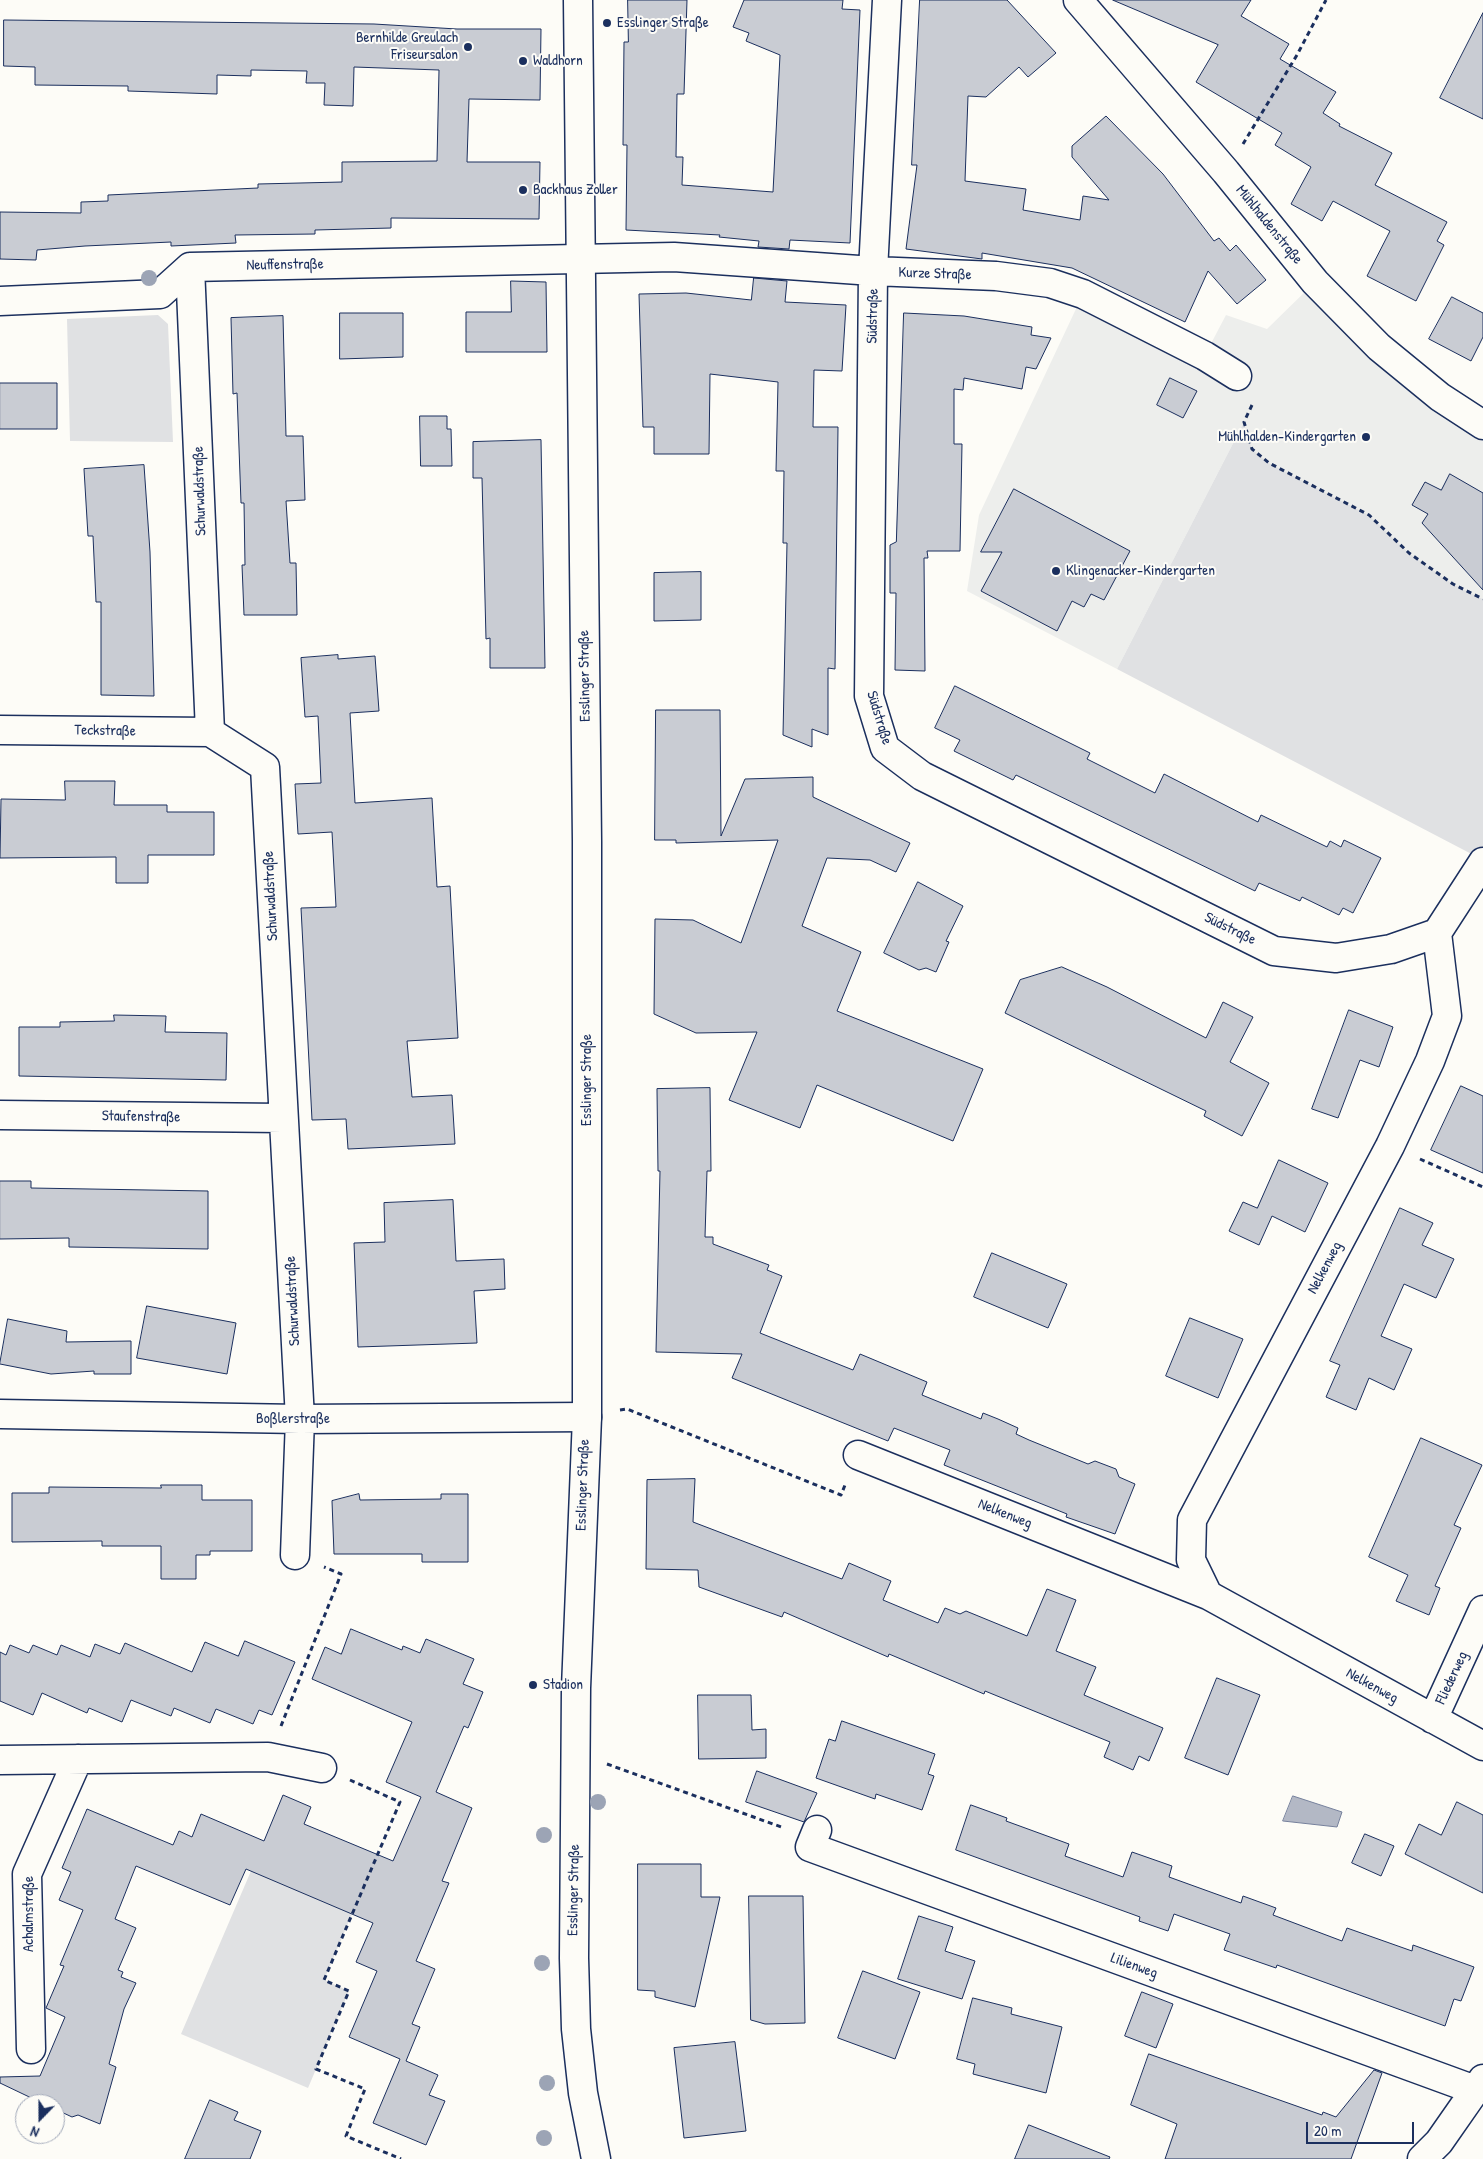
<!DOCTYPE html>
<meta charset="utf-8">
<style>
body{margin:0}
#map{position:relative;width:1483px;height:2159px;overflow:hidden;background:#fdfcf7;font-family:"Patrick Hand",sans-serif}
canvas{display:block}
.north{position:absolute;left:15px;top:2094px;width:50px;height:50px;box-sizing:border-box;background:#fdfcf7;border:1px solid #a3aaba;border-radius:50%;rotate:202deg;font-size:14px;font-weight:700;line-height:20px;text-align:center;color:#1b2f5e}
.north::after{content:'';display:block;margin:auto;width:18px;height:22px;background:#1b2f5e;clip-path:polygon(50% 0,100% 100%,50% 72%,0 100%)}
.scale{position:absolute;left:1306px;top:2122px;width:108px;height:22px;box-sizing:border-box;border:2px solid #1b2f5e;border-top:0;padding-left:6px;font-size:15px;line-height:18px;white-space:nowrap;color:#1b2f5e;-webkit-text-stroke:4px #fdfcf7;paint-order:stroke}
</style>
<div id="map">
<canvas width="1483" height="2159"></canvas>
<div class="north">N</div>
<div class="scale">20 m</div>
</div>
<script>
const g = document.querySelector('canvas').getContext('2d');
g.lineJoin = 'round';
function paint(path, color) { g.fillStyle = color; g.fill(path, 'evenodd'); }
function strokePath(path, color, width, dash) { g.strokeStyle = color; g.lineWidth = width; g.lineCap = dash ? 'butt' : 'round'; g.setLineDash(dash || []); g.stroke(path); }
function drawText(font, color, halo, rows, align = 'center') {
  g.font = font + ' "Patrick Hand",sans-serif'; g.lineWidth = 4; g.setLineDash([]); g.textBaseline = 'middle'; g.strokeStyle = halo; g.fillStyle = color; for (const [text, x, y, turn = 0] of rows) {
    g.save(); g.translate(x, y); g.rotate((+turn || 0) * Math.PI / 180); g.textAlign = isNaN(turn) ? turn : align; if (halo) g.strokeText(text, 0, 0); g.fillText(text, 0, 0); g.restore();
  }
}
paint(new Path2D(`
 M 1315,282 L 1483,425 L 1483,599 L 1453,584 L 1409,553 L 1369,515 L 1269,463 L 1252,449 L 1244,422 L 1117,669 L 967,591 L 979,515 L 1083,294 L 1205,355 L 1226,315 L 1267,329 Z`), '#edeeec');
paint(new Path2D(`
 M 158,315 L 168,324 L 173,442 L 70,441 L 67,319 Z
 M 1244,422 L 1252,449 L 1269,463 L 1369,515 L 1409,553 L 1453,584 L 1483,599 L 1483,860 L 1117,669 Z
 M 251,1871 L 352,1914 L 324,1980 L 349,1991 L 308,2088 L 181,2034 Z`), '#e0e1e3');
const water = new Path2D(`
 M 1293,1796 L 1342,1812 L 1337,1827 L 1283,1821 Z`);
paint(water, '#b3b8c5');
strokePath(water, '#76819c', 1);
const building = new Path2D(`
 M 628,0 L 687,0 L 684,94 L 677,94 L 676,157 L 683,157 L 682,185 L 773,192 L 780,55 L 746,41 L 749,33 L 733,27 L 744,0 L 843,0 L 842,9 L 860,10 L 850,243 L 790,240 L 789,249 L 758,247 L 759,241 L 719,237 L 720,235 L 626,230 L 627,145 L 623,145 L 624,42 L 628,42 Z
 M 920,0 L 1007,0 L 1056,53 L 1028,77 L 1019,67 L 986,97 L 968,96 L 965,181 L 1026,189 L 1023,210 L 1080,220 L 1083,196 L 1109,200 L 1072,157 L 1072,146 L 1106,116 L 1163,174 L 1214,241 L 1219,238 L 1230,251 L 1236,245 L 1266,280 L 1237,304 L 1208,271 L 1185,322 L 1072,268 L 982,253 L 982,259 L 906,249 L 917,165 L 912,165 Z
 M 1113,0 L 1251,0 L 1241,16 L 1289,44 L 1280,59 L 1336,92 L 1323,113 L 1340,124 L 1339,126 L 1392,153 L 1375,185 L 1447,222 L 1437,241 L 1444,245 L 1416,301 L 1367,276 L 1390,231 L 1333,201 L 1322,221 L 1291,204 L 1311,167 L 1275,145 L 1282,133 L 1196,82 L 1218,45 Z
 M 1483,13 L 1483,119 L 1440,98 Z
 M 4,20 L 374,24 L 457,29 L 541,29 L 540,100 L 469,99 L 467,162 L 540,162 L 539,219 L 391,218 L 391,228 L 315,230 L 315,234 L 235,235 L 236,243 L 171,246 L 171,242 L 85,246 L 37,250 L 36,260 L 0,259 L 0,212 L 81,213 L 81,202 L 108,201 L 108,195 L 258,188 L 258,184 L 342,182 L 342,162 L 437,161 L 439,70 L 354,67 L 353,106 L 324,105 L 325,83 L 306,83 L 307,71 L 251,70 L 251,76 L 217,75 L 217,94 L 128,91 L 128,86 L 35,85 L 35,67 L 4,66 Z
 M 754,278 L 787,281 L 785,302 L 846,305 L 842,371 L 814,370 L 813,427 L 838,427 L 835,669 L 828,668 L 828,735 L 812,729 L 812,747 L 783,735 L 787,543 L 783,543 L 784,471 L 776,471 L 778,382 L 710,374 L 709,454 L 654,454 L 654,427 L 643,427 L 639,294 L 686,293 L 751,300 Z
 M 511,281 L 546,282 L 547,352 L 466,352 L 466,312 L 511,312 Z
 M 1452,297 L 1483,313 L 1483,337 L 1471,361 L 1429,339 Z
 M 340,313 L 403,313 L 403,357 L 340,359 Z
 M 904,313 L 964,316 L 1032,327 L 1031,335 L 1051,338 L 1036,369 L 1026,367 L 1022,389 L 964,378 L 963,390 L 954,389 L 954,444 L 962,444 L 960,551 L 927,551 L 928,558 L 924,558 L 925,671 L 895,670 L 896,593 L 890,593 L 890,545 L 896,542 Z
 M 283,316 L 286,436 L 303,436 L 305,500 L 286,501 L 290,563 L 296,563 L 297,615 L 244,615 L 242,565 L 245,565 L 244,503 L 241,503 L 237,393 L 233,394 L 231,318 Z
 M 1170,378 L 1197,391 L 1183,418 L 1157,405 Z
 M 0,383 L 57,383 L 57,429 L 0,429 Z
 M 420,416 L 447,416 L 447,429 L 451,429 L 452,466 L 421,466 Z
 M 541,440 L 545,668 L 490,668 L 490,638 L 486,639 L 482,478 L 473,478 L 473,442 Z
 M 144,465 L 150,552 L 154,696 L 101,695 L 101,602 L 96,602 L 93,536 L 88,536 L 84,469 Z
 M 1450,474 L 1483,493 L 1483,590 L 1422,523 L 1428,514 L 1412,505 L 1425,482 L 1441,490 Z
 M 1014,489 L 1130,551 L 1104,600 L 1091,594 L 1084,607 L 1072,601 L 1057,631 L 981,591 L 1002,552 L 981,552 Z
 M 701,572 L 701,620 L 654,621 L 654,573 Z
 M 338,655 L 338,659 L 375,656 L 379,711 L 350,713 L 355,803 L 432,798 L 437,887 L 450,886 L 458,1038 L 407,1041 L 412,1097 L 452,1095 L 455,1144 L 348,1149 L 346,1119 L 312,1120 L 301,908 L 336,907 L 332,832 L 298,834 L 295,784 L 321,783 L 318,716 L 305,717 L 301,658 Z
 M 955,686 L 1090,753 L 1087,759 L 1155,793 L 1164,774 L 1258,822 L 1261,815 L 1327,847 L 1330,841 L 1341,847 L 1344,840 L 1381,858 L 1353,913 L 1343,908 L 1339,915 L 1302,897 L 1300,901 L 1259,883 L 1255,891 L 1016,775 L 1013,780 L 954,751 L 960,740 L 935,728 Z
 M 656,710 L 720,710 L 721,836 L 745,779 L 813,777 L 813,797 L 910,843 L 896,872 L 870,860 L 827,858 L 802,926 L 861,952 L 837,1011 L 983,1069 L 953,1141 L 817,1085 L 800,1128 L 729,1100 L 757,1032 L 696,1033 L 654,1014 L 655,919 L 693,920 L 741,943 L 778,840 L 676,843 L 676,840 L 655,840 Z
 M 65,781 L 115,781 L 114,805 L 167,805 L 167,812 L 214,812 L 214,855 L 148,855 L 148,883 L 116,883 L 116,857 L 0,858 L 1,799 L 65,800 Z
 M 918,882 L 963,906 L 946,941 L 949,942 L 936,972 L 926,968 L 919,970 L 884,953 Z
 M 1062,967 L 1107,987 L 1206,1038 L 1223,1002 L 1253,1017 L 1230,1062 L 1269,1083 L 1242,1136 L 1204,1116 L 1206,1111 L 1005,1013 L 1020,980 Z
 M 1349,1010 L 1393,1027 L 1379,1067 L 1360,1060 L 1338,1118 L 1312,1109 Z
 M 114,1015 L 166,1016 L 165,1032 L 227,1033 L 226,1080 L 19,1076 L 19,1027 L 60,1027 L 60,1022 L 114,1021 Z
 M 1461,1086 L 1483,1096 L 1483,1173 L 1431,1150 Z
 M 710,1088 L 711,1171 L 707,1171 L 705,1237 L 713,1237 L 713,1244 L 769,1265 L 767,1270 L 782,1276 L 760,1333 L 853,1370 L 860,1354 L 927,1382 L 922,1395 L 981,1419 L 983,1413 L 998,1419 L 1018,1428 L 1016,1434 L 1029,1440 L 1088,1464 L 1095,1461 L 1116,1469 L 1119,1477 L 1135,1484 L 1115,1534 L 1066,1517 L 1067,1514 L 944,1465 L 950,1450 L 894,1428 L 888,1441 L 732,1378 L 742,1354 L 656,1352 L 660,1171 L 658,1171 L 657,1089 Z
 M 1279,1160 L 1328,1183 L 1305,1232 L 1272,1216 L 1259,1245 L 1229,1231 L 1243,1202 L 1257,1208 Z
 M 0,1181 L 31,1181 L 31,1188 L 208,1191 L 208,1249 L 69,1247 L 69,1238 L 0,1239 Z
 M 453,1200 L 456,1261 L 504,1259 L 505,1289 L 474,1291 L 477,1343 L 358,1347 L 354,1243 L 385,1242 L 384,1203 Z
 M 1400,1208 L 1433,1223 L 1422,1245 L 1454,1259 L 1436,1298 L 1404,1284 L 1381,1336 L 1412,1349 L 1394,1390 L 1369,1378 L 1356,1410 L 1326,1397 L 1340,1365 L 1330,1361 Z
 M 992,1253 L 1067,1284 L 1048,1328 L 974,1297 Z
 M 147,1306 L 236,1323 L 227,1374 L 137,1358 Z
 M 1190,1318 L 1243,1339 L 1218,1398 L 1166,1376 Z
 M 8,1319 L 67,1331 L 66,1342 L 131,1341 L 131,1374 L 94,1374 L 94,1371 L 51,1374 L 0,1364 Z
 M 1421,1438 L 1482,1465 L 1454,1525 L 1461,1528 L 1435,1586 L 1440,1588 L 1429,1615 L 1396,1601 L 1408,1575 L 1369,1557 Z
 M 695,1479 L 693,1522 L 842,1579 L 849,1563 L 891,1581 L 883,1600 L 938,1623 L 945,1608 L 960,1614 L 966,1611 L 1027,1636 L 1047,1589 L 1076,1600 L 1056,1651 L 1096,1667 L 1084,1695 L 1163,1728 L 1149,1761 L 1139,1756 L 1133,1770 L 1104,1757 L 1110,1742 L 985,1691 L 984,1694 L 889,1654 L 888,1657 L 784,1612 L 782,1617 L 699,1587 L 698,1570 L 646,1569 L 647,1480 Z
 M 161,1485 L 202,1485 L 202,1500 L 252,1500 L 252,1551 L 210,1551 L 210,1555 L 196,1555 L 196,1579 L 161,1579 L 161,1546 L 102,1546 L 102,1541 L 12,1542 L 12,1493 L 49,1493 L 49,1487 L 161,1488 Z
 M 359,1494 L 360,1500 L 441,1499 L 441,1494 L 468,1494 L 468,1562 L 422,1562 L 422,1554 L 334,1554 L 332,1501 Z
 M 351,1629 L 402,1650 L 403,1646 L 420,1653 L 426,1639 L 474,1659 L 463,1684 L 483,1692 L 468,1728 L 464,1726 L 436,1792 L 472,1808 L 442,1881 L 449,1883 L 416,1961 L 435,1969 L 412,2024 L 420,2027 L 406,2061 L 438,2075 L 429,2095 L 445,2101 L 426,2145 L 373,2123 L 400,2059 L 349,2037 L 377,1971 L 356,1962 L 373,1923 L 246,1869 L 230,1905 L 136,1866 L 115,1919 L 136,1928 L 118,1970 L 123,1972 L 121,1977 L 136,1983 L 124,2009 L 109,2064 L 116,2067 L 100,2124 L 78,2115 L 72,2117 L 55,2109 L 55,2104 L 44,2104 L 0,2083 L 0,2077 L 40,2076 L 65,2017 L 46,2008 L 64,1966 L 60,1965 L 83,1910 L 59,1900 L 71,1872 L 62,1868 L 87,1809 L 173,1845 L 179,1831 L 192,1837 L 201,1814 L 264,1841 L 283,1795 L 311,1807 L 304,1824 L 393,1861 L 421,1797 L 386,1782 L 412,1722 L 312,1679 L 325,1647 L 341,1654 Z
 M 245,1641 L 295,1662 L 272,1715 L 259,1710 L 253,1724 L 216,1709 L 210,1723 L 174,1708 L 171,1716 L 131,1700 L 122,1722 L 89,1708 L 87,1713 L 42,1693 L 33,1715 L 0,1701 L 0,1652 L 6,1655 L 10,1645 L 29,1653 L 33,1645 L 57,1655 L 61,1645 L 90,1657 L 95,1644 L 120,1654 L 125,1643 L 192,1672 L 205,1642 L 238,1656 Z
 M 1217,1678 L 1260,1695 L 1228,1775 L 1185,1758 Z
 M 698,1695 L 751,1695 L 752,1730 L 766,1729 L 766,1758 L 699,1759 Z
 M 842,1721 L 935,1754 L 928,1774 L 934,1776 L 922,1810 L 876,1794 L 875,1799 L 816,1778 L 829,1739 L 835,1741 Z
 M 757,1771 L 817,1793 L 804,1822 L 746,1802 Z
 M 1457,1802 L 1483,1815 L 1483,1893 L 1405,1854 L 1419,1824 L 1441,1835 Z
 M 971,1805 L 1007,1818 L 1006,1821 L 1069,1844 L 1065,1856 L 1123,1877 L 1132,1852 L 1172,1866 L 1169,1877 L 1241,1903 L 1243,1896 L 1276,1908 L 1273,1915 L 1342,1941 L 1347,1928 L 1412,1951 L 1413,1945 L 1474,1967 L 1461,2001 L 1454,1999 L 1445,2026 L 1277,1965 L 1276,1968 L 1224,1950 L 1230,1934 L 1174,1914 L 1168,1931 L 1139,1921 L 1140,1917 L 956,1850 Z
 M 1365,1834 L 1394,1846 L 1381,1876 L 1352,1863 Z
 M 638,1864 L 701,1864 L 701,1897 L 720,1897 L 695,2007 L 655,1997 L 655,1991 L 638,1990 Z
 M 749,1896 L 803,1896 L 805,2023 L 765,2024 L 751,2020 Z
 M 919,1916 L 953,1927 L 945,1951 L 975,1961 L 962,1999 L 898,1979 Z
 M 863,1971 L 920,1992 L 895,2059 L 838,2038 Z
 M 1142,1992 L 1173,2004 L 1156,2048 L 1125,2036 Z
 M 973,1998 L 1012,2008 L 1011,2014 L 1062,2027 L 1046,2093 L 973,2074 L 975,2064 L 957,2059 Z
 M 735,2042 L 746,2131 L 684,2138 L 674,2048 Z
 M 1149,2054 L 1322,2115 L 1323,2112 L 1336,2117 L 1374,2070 L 1382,2073 L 1351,2159 L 1165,2159 L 1177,2124 L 1131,2105 Z
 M 210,2100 L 238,2112 L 234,2120 L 261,2131 L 250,2159 L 185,2159 Z
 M 1029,2125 L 1110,2157 L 1109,2159 L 1015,2159 Z`);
paint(building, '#c9ccd3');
strokePath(building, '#1b2f5e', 1);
const minor = new Path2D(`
 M 887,0 L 873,271 L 869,696 L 885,748 L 922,776 L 1274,951 L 1336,958 L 1391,949 L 1437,933 L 1483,862
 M 1078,0 L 1226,172 L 1315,282 L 1379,347 L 1440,397 L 1483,425
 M 190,267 L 210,732 L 265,767 L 300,1419 L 295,1555
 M 0,301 L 160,294 L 190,267 L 674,257 L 873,271 L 996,276 L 1050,283 L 1083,294 L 1205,356 L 1237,376
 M 0,730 L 210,732
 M 0,1115 L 282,1118
 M 0,1414 L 300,1419 L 587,1417
 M 858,1455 L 1208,1595 L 1483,1746
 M 1208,1595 L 1191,1560 L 1192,1520 L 1390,1146 L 1430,1061 L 1447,1016 L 1437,933
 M 1433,1719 L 1483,1610
 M 0,1760 L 268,1757 L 322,1768
 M 817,1830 L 810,1847 L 1475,2090
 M 31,2049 L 27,1874 L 78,1759
 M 1422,2159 L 1439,2142 L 1483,2079`);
const major = new Path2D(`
 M 578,0 L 587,841 L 587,1417 L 576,1688 L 574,1958 L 576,2029 L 583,2093 L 596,2159`);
strokePath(minor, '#1b2f5e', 31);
strokePath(major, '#1b2f5e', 31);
strokePath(new Path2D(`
 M 1243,144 L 1297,55 L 1326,0
 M 1252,405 L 1244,422 L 1252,449 L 1269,463 L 1369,515 L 1409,553 L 1453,584 L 1483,599
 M 1420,1159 L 1483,1187
 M 620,1410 L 627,1409 L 841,1495 L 845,1485
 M 281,1726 L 341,1574 L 324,1567
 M 607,1764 L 784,1828
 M 350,1780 L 400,1802 L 324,1980 L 349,1991 L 316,2069 L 365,2089 L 346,2136 L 401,2159`), '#1b2f5e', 3, [5, 4]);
strokePath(minor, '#fdfcf7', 28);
strokePath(major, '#fdfcf7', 28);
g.fillStyle = '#9ca4b5';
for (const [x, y] of [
 [149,278],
 [598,1802],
 [544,1835],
 [542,1963],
 [547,2083],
 [544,2138]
]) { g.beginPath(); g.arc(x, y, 8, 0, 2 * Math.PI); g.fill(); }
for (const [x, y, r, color] of [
 [607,23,5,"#1b2f5e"],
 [468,47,5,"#1b2f5e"],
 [523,61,5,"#1b2f5e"],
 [523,190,5,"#1b2f5e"],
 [1366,437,5,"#1b2f5e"],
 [1056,571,5,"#1b2f5e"],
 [533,1685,5,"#1b2f5e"]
]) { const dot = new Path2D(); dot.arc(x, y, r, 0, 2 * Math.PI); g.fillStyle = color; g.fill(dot); strokePath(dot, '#fdfcf7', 2); }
drawText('15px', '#1b2f5e', '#fdfcf7', [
 ["Esslinger Straße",617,23],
 ["Bernhilde Greulach",458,38,"right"],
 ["Friseursalon",458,55,"right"],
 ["Waldhorn",533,61],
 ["Backhaus Zoller",533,190],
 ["Mühlhalden-Kindergarten",1356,437,"right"],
 ["Klingenacker-Kindergarten",1066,571],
 ["Stadion",543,1685]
], 'left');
drawText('15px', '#1b2f5e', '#fdfcf7', [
 ["Mühlhaldenstraße",1269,225,51],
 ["Neuffenstraße",285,265,-1],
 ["Kurze Straße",935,274,2],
 ["Südstraße",873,316,-89],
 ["Schurwaldstraße",200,491,-92],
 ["Esslinger Straße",585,676,-91],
 ["Südstraße",879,718,73],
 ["Teckstraße",105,731,1],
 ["Schurwaldstraße",271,896,-93],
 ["Südstraße",1230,929,26],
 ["Esslinger Straße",587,1080,-90],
 ["Staufenstraße",141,1117,1],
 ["Nelkenweg",1325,1268,-62],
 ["Schurwaldstraße",293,1301,-93],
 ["Boßlerstraße",293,1419],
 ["Esslinger Straße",583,1485,-88],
 ["Nelkenweg",1005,1514,22],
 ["Fliederweg",1452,1678,-65],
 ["Nelkenweg",1372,1686,29],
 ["Esslinger Straße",574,1890,-89],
 ["Achalmstraße",29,1914,-90],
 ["Lilienweg",1134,1966,20]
]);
</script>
